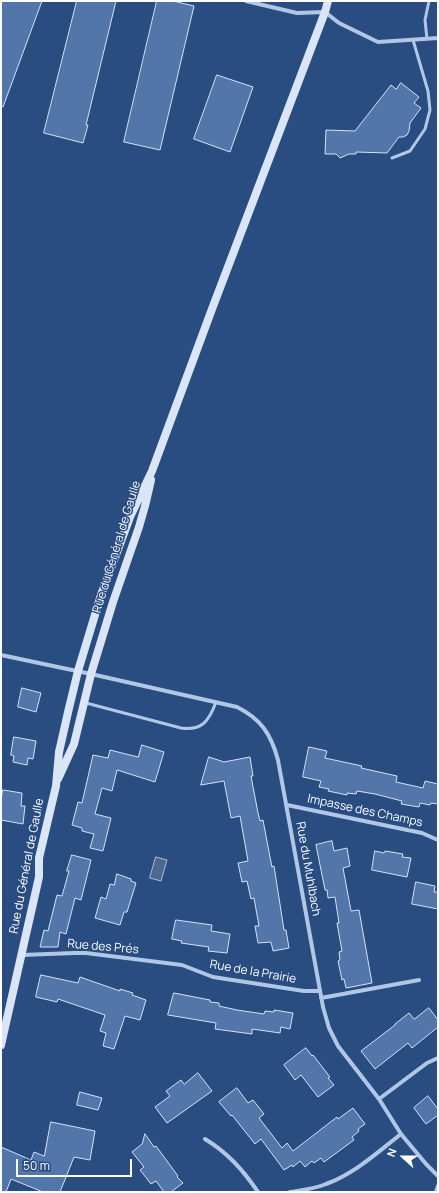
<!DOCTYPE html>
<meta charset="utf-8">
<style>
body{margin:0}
#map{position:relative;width:439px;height:1193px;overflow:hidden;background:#294c81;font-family:Manrope,sans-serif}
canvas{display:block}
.frame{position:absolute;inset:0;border:2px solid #fff;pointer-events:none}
.north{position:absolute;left:383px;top:1137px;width:40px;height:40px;-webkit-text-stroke:3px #294c81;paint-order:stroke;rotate:291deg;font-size:11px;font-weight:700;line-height:16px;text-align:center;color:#fff}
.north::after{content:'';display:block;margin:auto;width:14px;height:18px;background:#fff;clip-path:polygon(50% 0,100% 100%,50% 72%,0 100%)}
.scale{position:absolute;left:16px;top:1159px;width:116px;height:18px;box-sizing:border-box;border:2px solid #fff;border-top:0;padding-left:5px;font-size:12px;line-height:14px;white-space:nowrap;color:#fff;-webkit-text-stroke:3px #294c81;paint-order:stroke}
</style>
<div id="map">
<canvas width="439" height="1193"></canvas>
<div class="frame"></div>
<div class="north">N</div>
<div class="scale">50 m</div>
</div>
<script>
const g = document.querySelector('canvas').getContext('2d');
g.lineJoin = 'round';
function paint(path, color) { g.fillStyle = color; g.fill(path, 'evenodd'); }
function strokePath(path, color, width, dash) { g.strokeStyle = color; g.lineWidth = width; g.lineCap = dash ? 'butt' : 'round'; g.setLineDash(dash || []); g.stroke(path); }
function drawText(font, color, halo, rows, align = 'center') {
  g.font = font + ' Manrope,sans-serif'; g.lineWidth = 3; g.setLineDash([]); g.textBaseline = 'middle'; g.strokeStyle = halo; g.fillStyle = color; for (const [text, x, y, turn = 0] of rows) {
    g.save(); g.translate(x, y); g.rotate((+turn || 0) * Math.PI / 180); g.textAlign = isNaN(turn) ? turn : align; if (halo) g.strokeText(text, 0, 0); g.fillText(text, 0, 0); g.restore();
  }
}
const water = new Path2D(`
 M 156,857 L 167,860 L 161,881 L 150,878 Z`);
paint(water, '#4f678d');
strokePath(water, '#a6c1e6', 1);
const building = new Path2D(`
 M 1,1 L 42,1 L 3,107 L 1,106 Z
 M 77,1 L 116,1 L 86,125 L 88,125 L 83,143 L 44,133 Z
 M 157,1 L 173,1 L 194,6 L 160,150 L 124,142 Z
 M 217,75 L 253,87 L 230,152 L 194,139 Z
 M 401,83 L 419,97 L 414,103 L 421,108 L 410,123 L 409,131 L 407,135 L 403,137 L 399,137 L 387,153 L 356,152 L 356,154 L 349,154 L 340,158 L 336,154 L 325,154 L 326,130 L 355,131 L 391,85 L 396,89 Z
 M 22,688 L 41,693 L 36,712 L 18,707 Z
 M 14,737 L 36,741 L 33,759 L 28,758 L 27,765 L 13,762 L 14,756 L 11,755 Z
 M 142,745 L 164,752 L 155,782 L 117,770 L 112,791 L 102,788 L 95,814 L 111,818 L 103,851 L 90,848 L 94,834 L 82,831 L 82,828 L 72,825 L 78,802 L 82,803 L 93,755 L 108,758 L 110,750 L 138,757 Z
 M 309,747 L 327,751 L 325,758 L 362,766 L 361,768 L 397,776 L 396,782 L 423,788 L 425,781 L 438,784 L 438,804 L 431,803 L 430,805 L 420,803 L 419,807 L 401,804 L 402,801 L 375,794 L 357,791 L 356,794 L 347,793 L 347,795 L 328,791 L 329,789 L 319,787 L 321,781 L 303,777 Z
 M 209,757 L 224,762 L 250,757 L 253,776 L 251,776 L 258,813 L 260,821 L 263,820 L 270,857 L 272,867 L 274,866 L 284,930 L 286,930 L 289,948 L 273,951 L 271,942 L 258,943 L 255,926 L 259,926 L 254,898 L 251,899 L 247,881 L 242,882 L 238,863 L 248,861 L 240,816 L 231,818 L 224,781 L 201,785 Z
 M 3,790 L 22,793 L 21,806 L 25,806 L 23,824 L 1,820 L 1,801 Z
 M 332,841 L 334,851 L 347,848 L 350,866 L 343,868 L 351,911 L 359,910 L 372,983 L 346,988 L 344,979 L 342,980 L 338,961 L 340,960 L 339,952 L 342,951 L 337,923 L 339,923 L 335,897 L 328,898 L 327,890 L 325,890 L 316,845 Z
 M 375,851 L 384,853 L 385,851 L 403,854 L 402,857 L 411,858 L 407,877 L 372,870 Z
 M 72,855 L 91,860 L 81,900 L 75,898 L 66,934 L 60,932 L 58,947 L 40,947 L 44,930 L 48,931 L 57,895 L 62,896 L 69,871 L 67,871 Z
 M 117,874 L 131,879 L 131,881 L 136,883 L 127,912 L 124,912 L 120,925 L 95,918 L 101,897 L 106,899 L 110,884 L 114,885 Z
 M 416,882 L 435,886 L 434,892 L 438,892 L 438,909 L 412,904 Z
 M 176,920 L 212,925 L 211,931 L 230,934 L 227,953 L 208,951 L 209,947 L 181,943 L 182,941 L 172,939 Z
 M 41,975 L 78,983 L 80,977 L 120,991 L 120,989 L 133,993 L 132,995 L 146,1000 L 140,1020 L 125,1016 L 114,1049 L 103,1046 L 106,1033 L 100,1031 L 105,1015 L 58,999 L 57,1002 L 36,997 Z
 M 174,993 L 210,1000 L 210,1002 L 219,1003 L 219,1006 L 237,1010 L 264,1014 L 265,1011 L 274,1012 L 274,1010 L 293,1013 L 290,1029 L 281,1027 L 280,1033 L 252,1029 L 252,1034 L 215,1029 L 216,1023 L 168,1015 Z
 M 429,1008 L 438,1020 L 438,1027 L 412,1048 L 408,1043 L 375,1069 L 361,1051 L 395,1025 L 395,1024 L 409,1013 L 414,1019 Z
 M 306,1048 L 312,1056 L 313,1055 L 330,1077 L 328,1078 L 334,1085 L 318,1097 L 301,1075 L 295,1080 L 284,1065 Z
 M 198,1073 L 212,1091 L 167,1123 L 155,1107 L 170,1096 L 166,1091 L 181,1080 L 184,1084 Z
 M 237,1088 L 248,1103 L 253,1100 L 264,1114 L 259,1118 L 282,1148 L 287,1143 L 293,1151 L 337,1117 L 338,1119 L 353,1108 L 365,1124 L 358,1129 L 359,1131 L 352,1137 L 354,1140 L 324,1162 L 321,1158 L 314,1163 L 312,1161 L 305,1167 L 300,1161 L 293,1167 L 292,1165 L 284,1170 L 261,1139 L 255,1144 L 232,1115 L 231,1116 L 219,1102 Z
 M 80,1092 L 102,1098 L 98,1110 L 77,1105 Z
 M 428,1096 L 438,1109 L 438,1115 L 426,1124 L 414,1108 Z
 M 51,1122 L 95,1131 L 90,1160 L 74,1157 L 60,1192 L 43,1192 L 11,1179 L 6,1192 L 1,1192 L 1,1147 L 31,1160 L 34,1152 L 44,1156 Z
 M 145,1134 L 154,1147 L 156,1146 L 178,1176 L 177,1177 L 183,1183 L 171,1192 L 164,1192 L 156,1181 L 151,1184 L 140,1170 L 144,1167 L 132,1152 L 142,1144 Z`);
paint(building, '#5276a9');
strokePath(building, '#d4e2f5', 1);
strokePath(new Path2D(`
 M 427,39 L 425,20 L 429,1
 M 392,158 L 410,151 L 425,129 L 430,110 L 428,91 L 413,40
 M 86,703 L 181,728 C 202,731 209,721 216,702`), '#b1c7e6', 3);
strokePath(new Path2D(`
 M 246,1 L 297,13 L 325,12 L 339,23 L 378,42 L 438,38
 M 1,655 L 91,674 L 237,707 C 261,719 271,734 278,760 L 323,1007 L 329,1028 L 338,1046 L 379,1099 L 401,1134 L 426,1164 L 438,1176
 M 287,805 L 422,833 L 438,840
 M 22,955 L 74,953 L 86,953 L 182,965 L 213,977 L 304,991 L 320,991
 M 321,998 L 419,980
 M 379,1099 L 427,1063 L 438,1058
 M 205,1139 C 228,1153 243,1170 258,1192
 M 290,1192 C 302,1190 314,1189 326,1184 C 354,1174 378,1152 401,1134
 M 436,1192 L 438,1186`), '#b1c7e6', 4);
strokePath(new Path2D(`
 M 58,779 L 74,744 L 91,674 L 113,602 L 139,527 L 145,506 L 151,480
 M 1,1045 L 39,877 L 39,858 L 56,786 L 59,752 L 69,708 L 78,671 L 101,595 L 130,517 L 152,471 L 212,309 L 325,12 L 328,1`), '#dae5f6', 8);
drawText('12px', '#fff', '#294c81', [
 ["Rue du Général de Gaulle",117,547,-73],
 ["Impasse des Champs",365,811,12],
 ["Rue du Général de Gaulle",27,866,-79],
 ["Rue du Muhlbach",308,869,80],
 ["Rue des Prés",103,947,5],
 ["Rue de la Prairie",253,972,10]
]);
</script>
